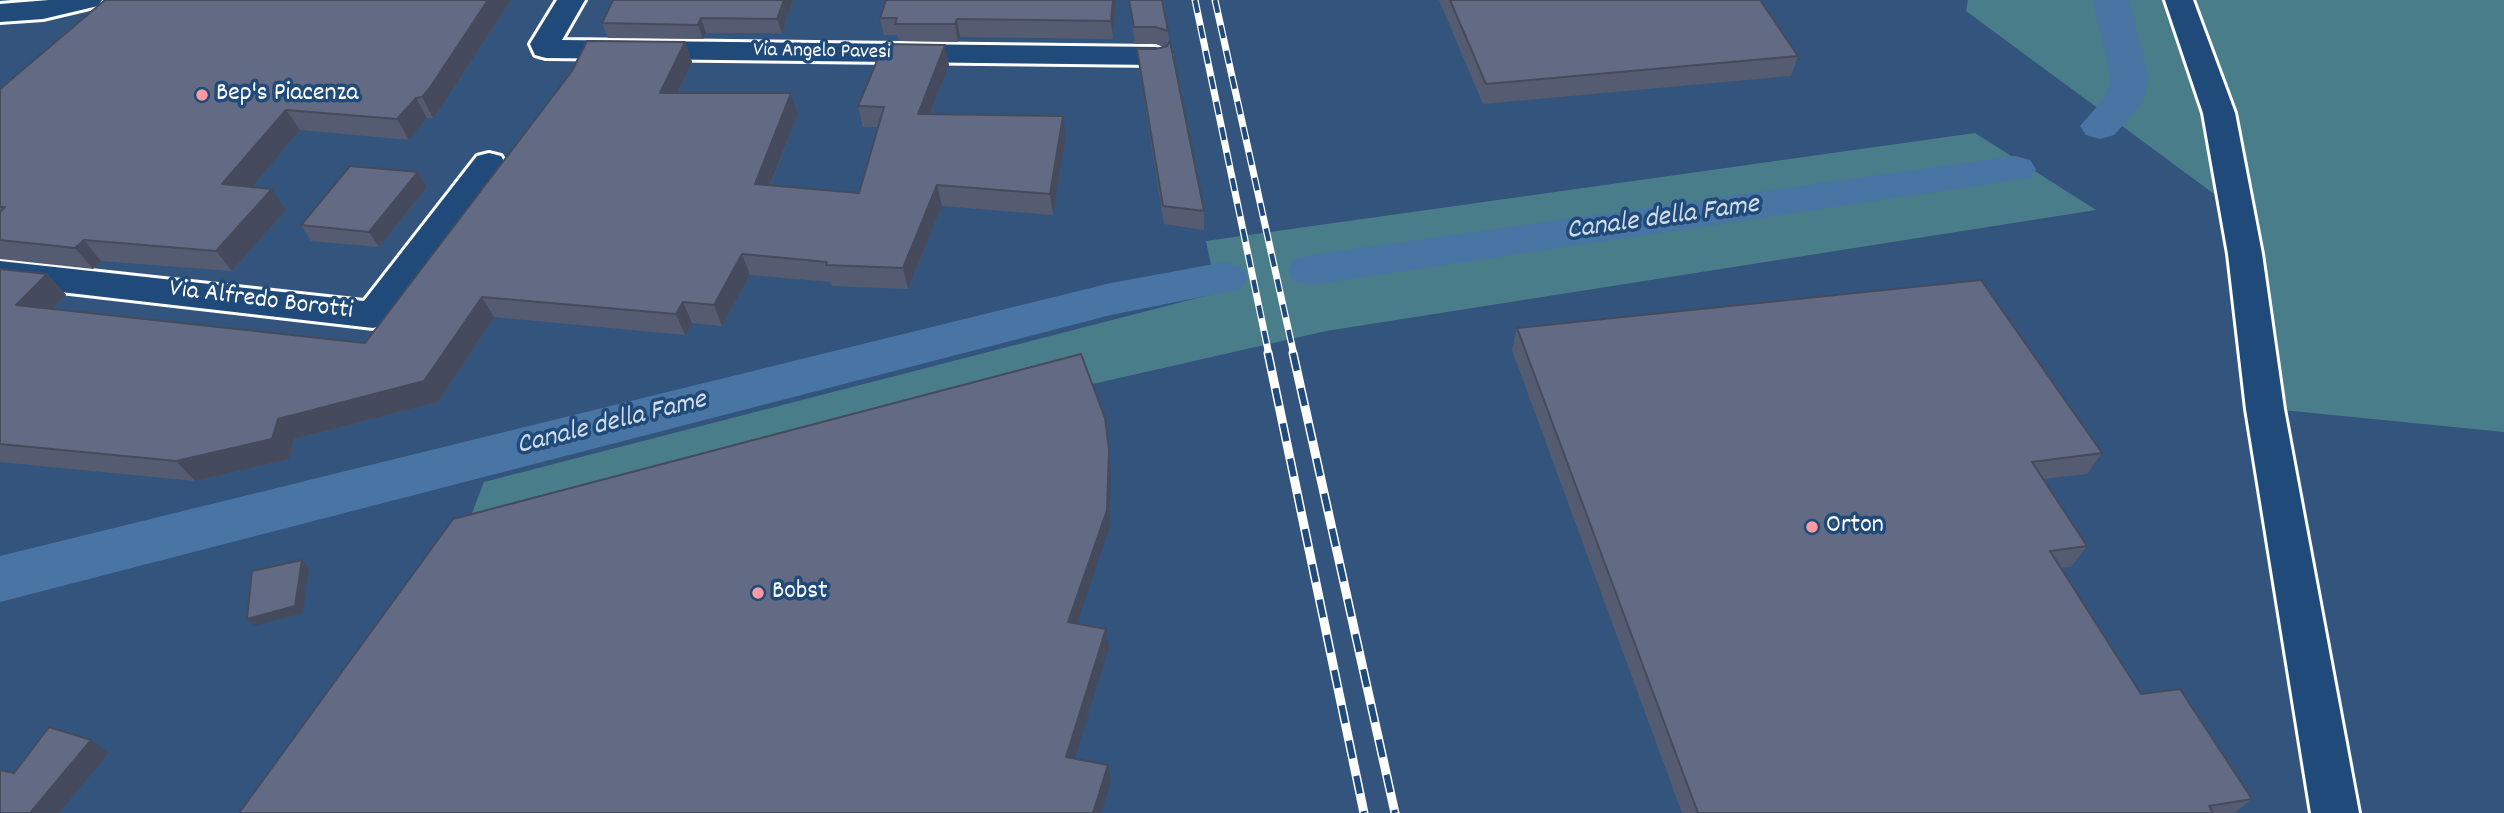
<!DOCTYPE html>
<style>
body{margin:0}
canvas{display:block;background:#33547d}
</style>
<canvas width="2504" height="813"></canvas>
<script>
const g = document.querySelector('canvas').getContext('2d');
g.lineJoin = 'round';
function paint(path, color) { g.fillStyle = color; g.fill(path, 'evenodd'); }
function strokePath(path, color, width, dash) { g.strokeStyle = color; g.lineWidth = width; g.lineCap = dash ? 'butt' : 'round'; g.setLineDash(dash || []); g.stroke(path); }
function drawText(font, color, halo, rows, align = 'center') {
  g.font = font + ' Dekko,sans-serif'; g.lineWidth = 7; g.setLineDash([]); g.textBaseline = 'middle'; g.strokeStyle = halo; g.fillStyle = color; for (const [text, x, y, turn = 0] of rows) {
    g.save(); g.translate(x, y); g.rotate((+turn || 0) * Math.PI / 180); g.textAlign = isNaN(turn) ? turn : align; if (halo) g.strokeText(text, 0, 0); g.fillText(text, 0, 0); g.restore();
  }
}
paint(new Path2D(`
 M 1968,0 L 2504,0 L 2504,432 L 2262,408 L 2240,213 L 1966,11 Z
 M 1975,133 L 2096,210 L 1326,331 L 467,526 L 484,482 L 1217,293 L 1206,241 Z`), '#4a7d8a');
paint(new Path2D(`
 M 2093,0 L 2129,0 L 2149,79 L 2141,105 L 2114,135 L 2100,139 L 2086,135 L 2080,126 L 2103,100 L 2111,79 Z
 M 2015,156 L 2030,160 L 2036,169 L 2030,178 L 1310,285 L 1294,281 L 1288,270 L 1294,259 L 1310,255 Z
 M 1225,262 L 1241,267 L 1248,278 L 1241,289 L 1111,315 L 0,602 L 0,556 L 1111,283 Z`), '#4875a3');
const minor = new Path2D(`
 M 49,0 L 102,0 L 98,6 L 43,19 L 0,22 L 0,4 Z
 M 557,0 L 585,0 L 562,40 L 1156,47 L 1167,50 L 1171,56 L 1167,62 L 1156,65 L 546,58 L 535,55 L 530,44 Z
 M 2165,0 L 2193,0 L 2235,113 L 2262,254 L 2284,409 L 2359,813 L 2311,813 L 2246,409 L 2228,254 L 2203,113 Z
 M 489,153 L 501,156 L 505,163 L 501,170 L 386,324 L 373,328 L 0,285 L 0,261 L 364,301 L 477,156 Z`);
strokePath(minor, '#fff', 6);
paint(minor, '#1f4a7a');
const railFar1 = new Path2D(`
 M 1195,0 L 1269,355
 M 1215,0 L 1294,355`);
const rail = new Path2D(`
 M 1268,353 L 1364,813
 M 1293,353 L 1395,813`);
strokePath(railFar1, '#fff', 7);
strokePath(rail, '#fff', 9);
strokePath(railFar1, '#1f4a7a', 4.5, [13]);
strokePath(rail, '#1f4a7a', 6, [18]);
paint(new Path2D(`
 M 511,0 L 440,109 L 433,118 L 427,118 L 409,140 L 300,130 L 252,187 L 286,210 L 232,271 L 101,261 L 93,269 L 0,259 L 0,89 Z
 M 613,0 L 793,0 L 782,33 L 706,33 L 703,39 L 608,38 L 602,23 Z
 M 1116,0 L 1113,39 L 960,37 L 958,42 L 899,41 L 897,35 L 884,35 L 880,18 Z
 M 1129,0 L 1168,31 L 1169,43 L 1204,211 L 1204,230 L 1164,224 L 1139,67 L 1137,49 L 1156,49 L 1163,47 L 1156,44 L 1135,44 Z
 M 1439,0 L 1760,0 L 1798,56 L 1791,76 L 1483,104 Z
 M 685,42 L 692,62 L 678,93 L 791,93 L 798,114 L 770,186 L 859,193 L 878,127 L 863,127 L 858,106 L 949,65 L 930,114 L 1066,136 L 1053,215 L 942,206 L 908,289 L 832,286 L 831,282 L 750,275 L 722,326 L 692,323 L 685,335 L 494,317 L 438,402 L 294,439 L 289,459 L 195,481 L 0,462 L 0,269 L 47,274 L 66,295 L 52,309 L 365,343 Z
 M 418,172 L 427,187 L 379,247 L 311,241 L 301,225 Z
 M 1517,328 L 2102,453 L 2087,474 L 2043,479 L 2087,546 L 2071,567 L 2060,568 L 2141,694 L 2252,799 L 2235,813 L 1682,813 L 1512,350 Z`), '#555c72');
paint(new Path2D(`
 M 488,0 L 511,0 L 440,109 L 433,118 L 422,97 Z
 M 784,0 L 793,0 L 782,33 L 777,19 Z
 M 1113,0 L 1116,0 L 1113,39 L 1111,21 Z
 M 701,18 L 706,33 L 703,39 L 698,25 Z
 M 957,19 L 960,37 L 958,42 L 955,24 Z
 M 685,42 L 692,62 L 668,114 L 660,93 Z
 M 945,45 L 949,65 L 922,134 L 918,114 Z
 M 791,93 L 798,114 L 762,205 L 755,184 Z
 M 416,98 L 427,118 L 409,140 L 397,119 Z
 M 286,110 L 300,130 L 237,205 L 222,184 Z
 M 1063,116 L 1066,136 L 1053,215 L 1050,194 Z
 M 418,172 L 427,187 L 379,247 L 369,232 Z
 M 937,185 L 942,206 L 908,289 L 903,268 Z
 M 272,189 L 286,210 L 232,271 L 216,251 Z
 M 84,240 L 101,261 L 93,269 L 75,248 Z
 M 742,254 L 750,275 L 722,326 L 714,305 Z
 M 47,274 L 66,295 L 35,326 L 16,305 Z
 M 482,297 L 494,317 L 438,402 L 294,439 L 289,459 L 195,481 L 176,461 L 278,419 Z
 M 683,302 L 692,323 L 685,335 L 676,314 Z
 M 1105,418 L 1111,470 L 1109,530 L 1071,641 L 1068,622 Z
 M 302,560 L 309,568 L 303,613 L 254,626 L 247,619 Z
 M 1106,629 L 1109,648 L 1070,774 L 1066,757 Z
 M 91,740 L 109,753 L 59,813 L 30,813 Z
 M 1108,765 L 1111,782 L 1101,813 L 1093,813 Z`), '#454b5c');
const building = new Path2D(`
 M 105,0 L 488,0 L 429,89 L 422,97 L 416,98 L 397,119 L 286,110 L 222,184 L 272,189 L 216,251 L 84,240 L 75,248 L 0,240 L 0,212 L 5,207 L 0,207 L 0,89 Z
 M 613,0 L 784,0 L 777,19 L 701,18 L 698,25 L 602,23 Z
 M 886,0 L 1113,0 L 1111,21 L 957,19 L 955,24 L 895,24 L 897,18 L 880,18 Z
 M 1129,0 L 1162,0 L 1168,31 L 1155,27 L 1134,27 Z
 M 1450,0 L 1760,0 L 1798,56 L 1486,84 Z
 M 587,41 L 685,42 L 660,93 L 791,93 L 755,184 L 859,193 L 884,107 L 858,106 L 884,44 L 945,45 L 918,114 L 1063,116 L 1050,194 L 937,185 L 903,268 L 826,265 L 827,262 L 742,254 L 714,305 L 683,302 L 676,314 L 482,297 L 424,381 L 278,419 L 272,439 L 176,461 L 0,444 L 0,269 L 47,274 L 16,305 L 365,343 L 572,71 Z
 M 1170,41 L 1204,211 L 1163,206 L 1137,49 L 1156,49 L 1167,46 Z
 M 350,166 L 418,172 L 369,232 L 301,225 Z
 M 1981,280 L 2102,453 L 2032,462 L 2087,546 L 2050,551 L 2141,694 L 2180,689 L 2252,799 L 2209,806 L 2213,813 L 1698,813 L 1517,328 Z
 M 1081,354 L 1105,418 L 1109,450 L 1107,510 L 1068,622 L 1106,629 L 1066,757 L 1108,765 L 1093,813 L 239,813 L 453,519 Z
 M 302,560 L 295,606 L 247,619 L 252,571 Z
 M 49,727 L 91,740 L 30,813 L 0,813 L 0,770 L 14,773 Z`);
paint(building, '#636b84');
strokePath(building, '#454b5c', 2);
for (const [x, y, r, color] of [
 [202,95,7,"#ff9aa2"],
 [1812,527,7,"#ff9aa2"],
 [758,593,7,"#ff9aa2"]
]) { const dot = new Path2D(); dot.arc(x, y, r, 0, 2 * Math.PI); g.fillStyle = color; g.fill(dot); strokePath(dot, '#1f4a7a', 2.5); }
drawText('21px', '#fff', '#1f4a7a', [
 ["Via Angelo Pavesi",822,53,1]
]);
drawText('26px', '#fff', '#1f4a7a', [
 ["Bep's Piacenza",216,95],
 ["Orton",1826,527],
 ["Bobst",772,593]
], 'left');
drawText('26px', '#fff', '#1f4a7a', [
 ["Via Alfredo Borotti",261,302,7]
]);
drawText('italic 28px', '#d1dce8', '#1f4a7a', [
 ["Canale della Fame",1663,220,-8],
 ["Canale della Fame",612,425,-14]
]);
</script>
